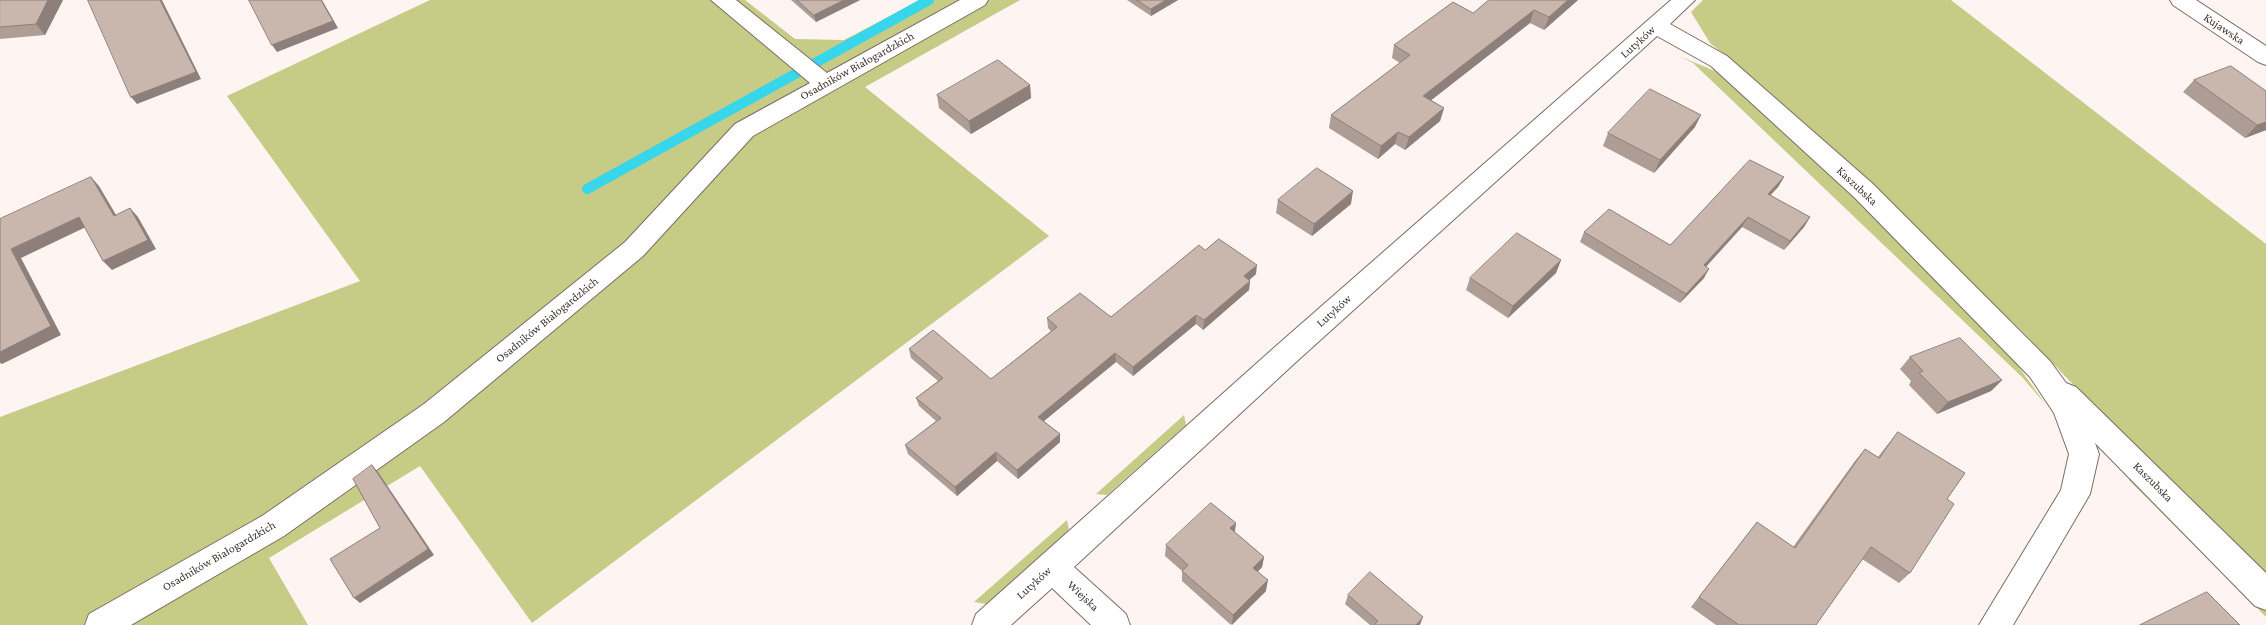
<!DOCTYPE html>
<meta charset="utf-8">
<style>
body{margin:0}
canvas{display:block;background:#fef5f2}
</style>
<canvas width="2266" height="625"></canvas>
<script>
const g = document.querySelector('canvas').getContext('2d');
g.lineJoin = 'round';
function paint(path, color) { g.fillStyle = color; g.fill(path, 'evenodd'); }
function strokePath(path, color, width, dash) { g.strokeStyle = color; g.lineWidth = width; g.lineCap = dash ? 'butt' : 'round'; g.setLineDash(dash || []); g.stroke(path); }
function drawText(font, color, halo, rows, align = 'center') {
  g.font = font + ' "Crimson Pro",serif'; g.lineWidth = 4; g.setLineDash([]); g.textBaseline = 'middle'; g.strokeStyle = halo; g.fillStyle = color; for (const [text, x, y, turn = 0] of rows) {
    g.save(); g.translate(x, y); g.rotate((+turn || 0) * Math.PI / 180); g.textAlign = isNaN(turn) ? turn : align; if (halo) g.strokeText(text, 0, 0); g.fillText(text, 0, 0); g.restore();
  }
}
paint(new Path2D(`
 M 430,0 L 745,0 L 795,39 L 844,40 L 921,0 L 1020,0 L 865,87 L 1049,236 L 532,623 L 420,466 L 269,558 L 308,625 L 0,625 L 0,417 L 360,281 L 227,96 Z
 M 1703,0 L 1951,0 L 2266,244 L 2266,617 L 2129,480 L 2151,461 L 2103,416 L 2024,333 L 1767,90 L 1710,43 L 1691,12 Z
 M 1679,56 L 1715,71 L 1763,108 L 1920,261 L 2006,349 L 2046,405 L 2022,377 L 1693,63 Z
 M 1184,415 L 1186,425 L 1107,495 L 1096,494 Z
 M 1067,520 L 1069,530 L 986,604 L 974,602 Z`), '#c6cb86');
strokePath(new Path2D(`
 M 587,189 L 929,0`), '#37d6eb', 10);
const minor = new Path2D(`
 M 711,0 L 736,0 L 827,73 L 960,0 L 988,0 L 985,5 L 753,136 L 643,256 L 444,422 L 284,536 L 131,625 L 85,625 L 89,614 L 262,516 L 424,404 L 625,242 L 735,124 L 810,83 Z
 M 1671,0 L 1695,0 L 1670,24 L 1727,56 L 1873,184 L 2050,361 L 2066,383 L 2076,387 L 2266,573 L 2266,610 L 2255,606 L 2095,443 L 2099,454 L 2090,494 L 2013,625 L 1979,625 L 2061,490 L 2069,454 L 2054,413 L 2030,377 L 1855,198 L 1711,66 L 1657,36 L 1296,362 L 1074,567 L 1126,614 L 1130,625 L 1091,625 L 1052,588 L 1011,625 L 972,625 L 976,614 L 1276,346 Z
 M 2170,0 L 2196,0 L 2266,46 L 2266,65 L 2258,62 L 2173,5 Z`);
strokePath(minor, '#7e6c65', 2);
paint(minor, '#fff');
paint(new Path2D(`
 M 0,0 L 63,0 L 45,35 L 0,39 Z
 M 791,0 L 860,0 L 816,22 Z
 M 1127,0 L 1178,0 L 1151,16 Z
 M 1489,0 L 1578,0 L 1544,30 L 1530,23 L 1431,100 L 1444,108 L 1440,121 L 1405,150 L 1395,144 L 1378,159 L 1329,128 L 1331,115 L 1400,63 L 1392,58 L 1394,45 L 1473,13 Z
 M 2194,80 L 2266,91 L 2266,130 L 2245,138 L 2183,92 Z
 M 1030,85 L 1031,98 L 971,134 L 939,108 L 937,95 Z
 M 1695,127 L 1654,173 L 1603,146 L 1608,133 Z
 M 1784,177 L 1778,187 L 1770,196 L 1810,217 L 1804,227 L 1784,250 L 1742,227 L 1706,267 L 1704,278 L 1680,303 L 1580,242 L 1584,232 L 1670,245 Z
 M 1278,200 L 1351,204 L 1312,236 L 1276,213 Z
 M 1205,250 L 1256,274 L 1249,280 L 1250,281 L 1249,290 L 1203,330 L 1196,324 L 1133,376 L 1116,362 L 1044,421 L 1060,434 L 1060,442 L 1018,479 L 997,461 L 957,496 L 908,454 L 905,445 L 936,421 L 919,406 L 916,398 L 938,381 L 911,358 L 909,349 L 991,379 L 1051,331 L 1048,328 L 1047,318 L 1111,317 Z
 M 1561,260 L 1556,273 L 1508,318 L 1466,290 L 1470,278 Z
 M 1910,357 L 2002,380 L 1991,391 L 1937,414 L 1909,385 L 1911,381 L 1900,369 Z
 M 1898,432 L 1947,499 L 1910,573 L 1899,583 L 1862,559 L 1816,625 L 1716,625 L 1691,607 L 1757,522 L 1793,547 L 1855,461 L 1865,449 L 1878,457 L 1888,444 Z
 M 1236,523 L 1235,532 L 1264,557 L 1262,567 L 1258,572 L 1266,591 L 1231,625 L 1182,581 L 1182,571 L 1165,556 L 1166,545 Z
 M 1348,595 L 1420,625 L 1370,625 L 1345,604 Z`), '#ad9d95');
paint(new Path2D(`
 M 48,0 L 63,0 L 45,35 L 36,24 Z
 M 160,0 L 162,0 L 201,79 L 137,104 L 131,97 Z
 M 322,0 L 338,28 L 277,52 L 272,45 Z
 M 844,0 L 860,0 L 816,22 L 814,15 Z
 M 1166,0 L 1178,0 L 1151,16 L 1151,9 Z
 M 1568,0 L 1578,0 L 1544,30 L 1549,17 Z
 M 1534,10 L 1530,23 L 1420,109 L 1423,96 Z
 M 1030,85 L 1031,98 L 971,134 L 969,121 Z
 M 1444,108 L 1440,121 L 1405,150 L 1409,137 Z
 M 1701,115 L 1695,127 L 1654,173 L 1660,160 Z
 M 2266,122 L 2266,130 L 2245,138 L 2257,125 Z
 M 1398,132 L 1395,144 L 1378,159 L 1381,146 Z
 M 91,177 L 99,186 L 122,225 L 114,216 Z
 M 1784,177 L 1778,187 L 1762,204 L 1768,194 Z
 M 1353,191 L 1351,204 L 1312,236 L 1314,224 Z
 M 130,208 L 138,217 L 156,249 L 112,270 L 103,261 Z
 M 79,217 L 88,226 L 21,258 L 61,335 L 2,364 L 0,363 L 0,352 L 11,249 Z
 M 1748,217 L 1742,227 L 1698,275 L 1704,265 Z
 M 1810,217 L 1804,227 L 1784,250 L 1790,241 Z
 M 1561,260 L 1556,273 L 1508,318 L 1513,306 Z
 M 1257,265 L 1256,274 L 1243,286 L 1244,276 Z
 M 1709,269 L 1704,278 L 1680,303 L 1686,294 Z
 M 1250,281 L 1249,290 L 1203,330 L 1204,320 Z
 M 1196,315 L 1196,324 L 1133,376 L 1133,367 Z
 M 1115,353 L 1116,362 L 1039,425 L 1038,417 Z
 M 2002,380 L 1991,391 L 1937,414 L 1948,402 Z
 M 1060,434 L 1060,442 L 1018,479 L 1017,470 Z
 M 996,452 L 997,461 L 957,496 L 955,487 Z
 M 372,465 L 378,472 L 434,555 L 360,603 L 354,598 L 428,549 Z
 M 1236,523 L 1234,534 L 1230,528 Z
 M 1264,557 L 1262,567 L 1251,578 L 1253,568 Z
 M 1268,580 L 1266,591 L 1232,625 L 1233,615 Z
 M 1423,617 L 1420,625 L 1416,625 Z`), '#8d7f79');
const building = new Path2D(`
 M 0,0 L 48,0 L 36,24 L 0,27 Z
 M 88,0 L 160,0 L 196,72 L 131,97 Z
 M 249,0 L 321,0 L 333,21 L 272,45 Z
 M 797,0 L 844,0 L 814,15 Z
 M 1137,0 L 1166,0 L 1151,9 Z
 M 1489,0 L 1568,0 L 1549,17 L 1534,10 L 1423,96 L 1444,108 L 1409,137 L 1398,132 L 1381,146 L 1331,115 L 1410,55 L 1394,45 L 1453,2 L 1473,13 Z
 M 998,60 L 1030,85 L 969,121 L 937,95 Z
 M 2231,66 L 2266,91 L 2266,122 L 2257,125 L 2194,80 Z
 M 1650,89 L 1701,115 L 1660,160 L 1608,133 Z
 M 1750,160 L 1784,177 L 1768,194 L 1810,217 L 1790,241 L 1748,217 L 1704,265 L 1709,269 L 1686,294 L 1584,232 L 1609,209 L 1670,245 Z
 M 1317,168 L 1353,191 L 1314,224 L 1278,200 Z
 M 91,177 L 114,216 L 130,208 L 148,240 L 103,261 L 79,217 L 11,249 L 51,326 L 0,352 L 0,219 Z
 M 1517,233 L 1561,260 L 1513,306 L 1470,278 Z
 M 1219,239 L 1257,265 L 1244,276 L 1250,281 L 1204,320 L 1196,315 L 1133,367 L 1115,353 L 1038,417 L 1060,434 L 1017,470 L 996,452 L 955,487 L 905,445 L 941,418 L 916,398 L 943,378 L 909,349 L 933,330 L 991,379 L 1057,327 L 1047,318 L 1080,293 L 1111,317 L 1199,245 L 1205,250 Z
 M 1960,338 L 2002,380 L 1948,402 L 1919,373 L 1923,371 L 1910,357 Z
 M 1898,432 L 1965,473 L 1947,499 L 1954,504 L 1910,573 L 1871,547 L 1816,625 L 1739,625 L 1699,597 L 1757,522 L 1795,548 L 1865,449 L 1879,458 Z
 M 372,465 L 428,549 L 354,598 L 330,559 L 380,528 L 353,479 Z
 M 1211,503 L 1236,523 L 1230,528 L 1264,557 L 1253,568 L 1268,580 L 1233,615 L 1182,571 L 1188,565 L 1166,545 Z
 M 1370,572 L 1423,617 L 1416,625 L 1374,625 L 1378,621 L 1348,595 Z
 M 2207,592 L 2240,625 L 2140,625 Z`);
paint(building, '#c9b6ad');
strokePath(building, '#8d7f79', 1);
drawText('12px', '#3d3532', '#fff', [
 ["Kujawska",2224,29,34],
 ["Lutyków",1638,42,-42],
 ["Osadników Białogardzkich",857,66,-29],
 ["Kaszubska",1857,186,43],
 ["Lutyków",1334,311,-42],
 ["Osadników Białogardzkich",547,320,-39],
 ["Kaszubska",2153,482,45],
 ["Osadników Białogardzkich",219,556,-30],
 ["Lutyków",1034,583,-42],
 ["Wiejska",1083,596,43]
]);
</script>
